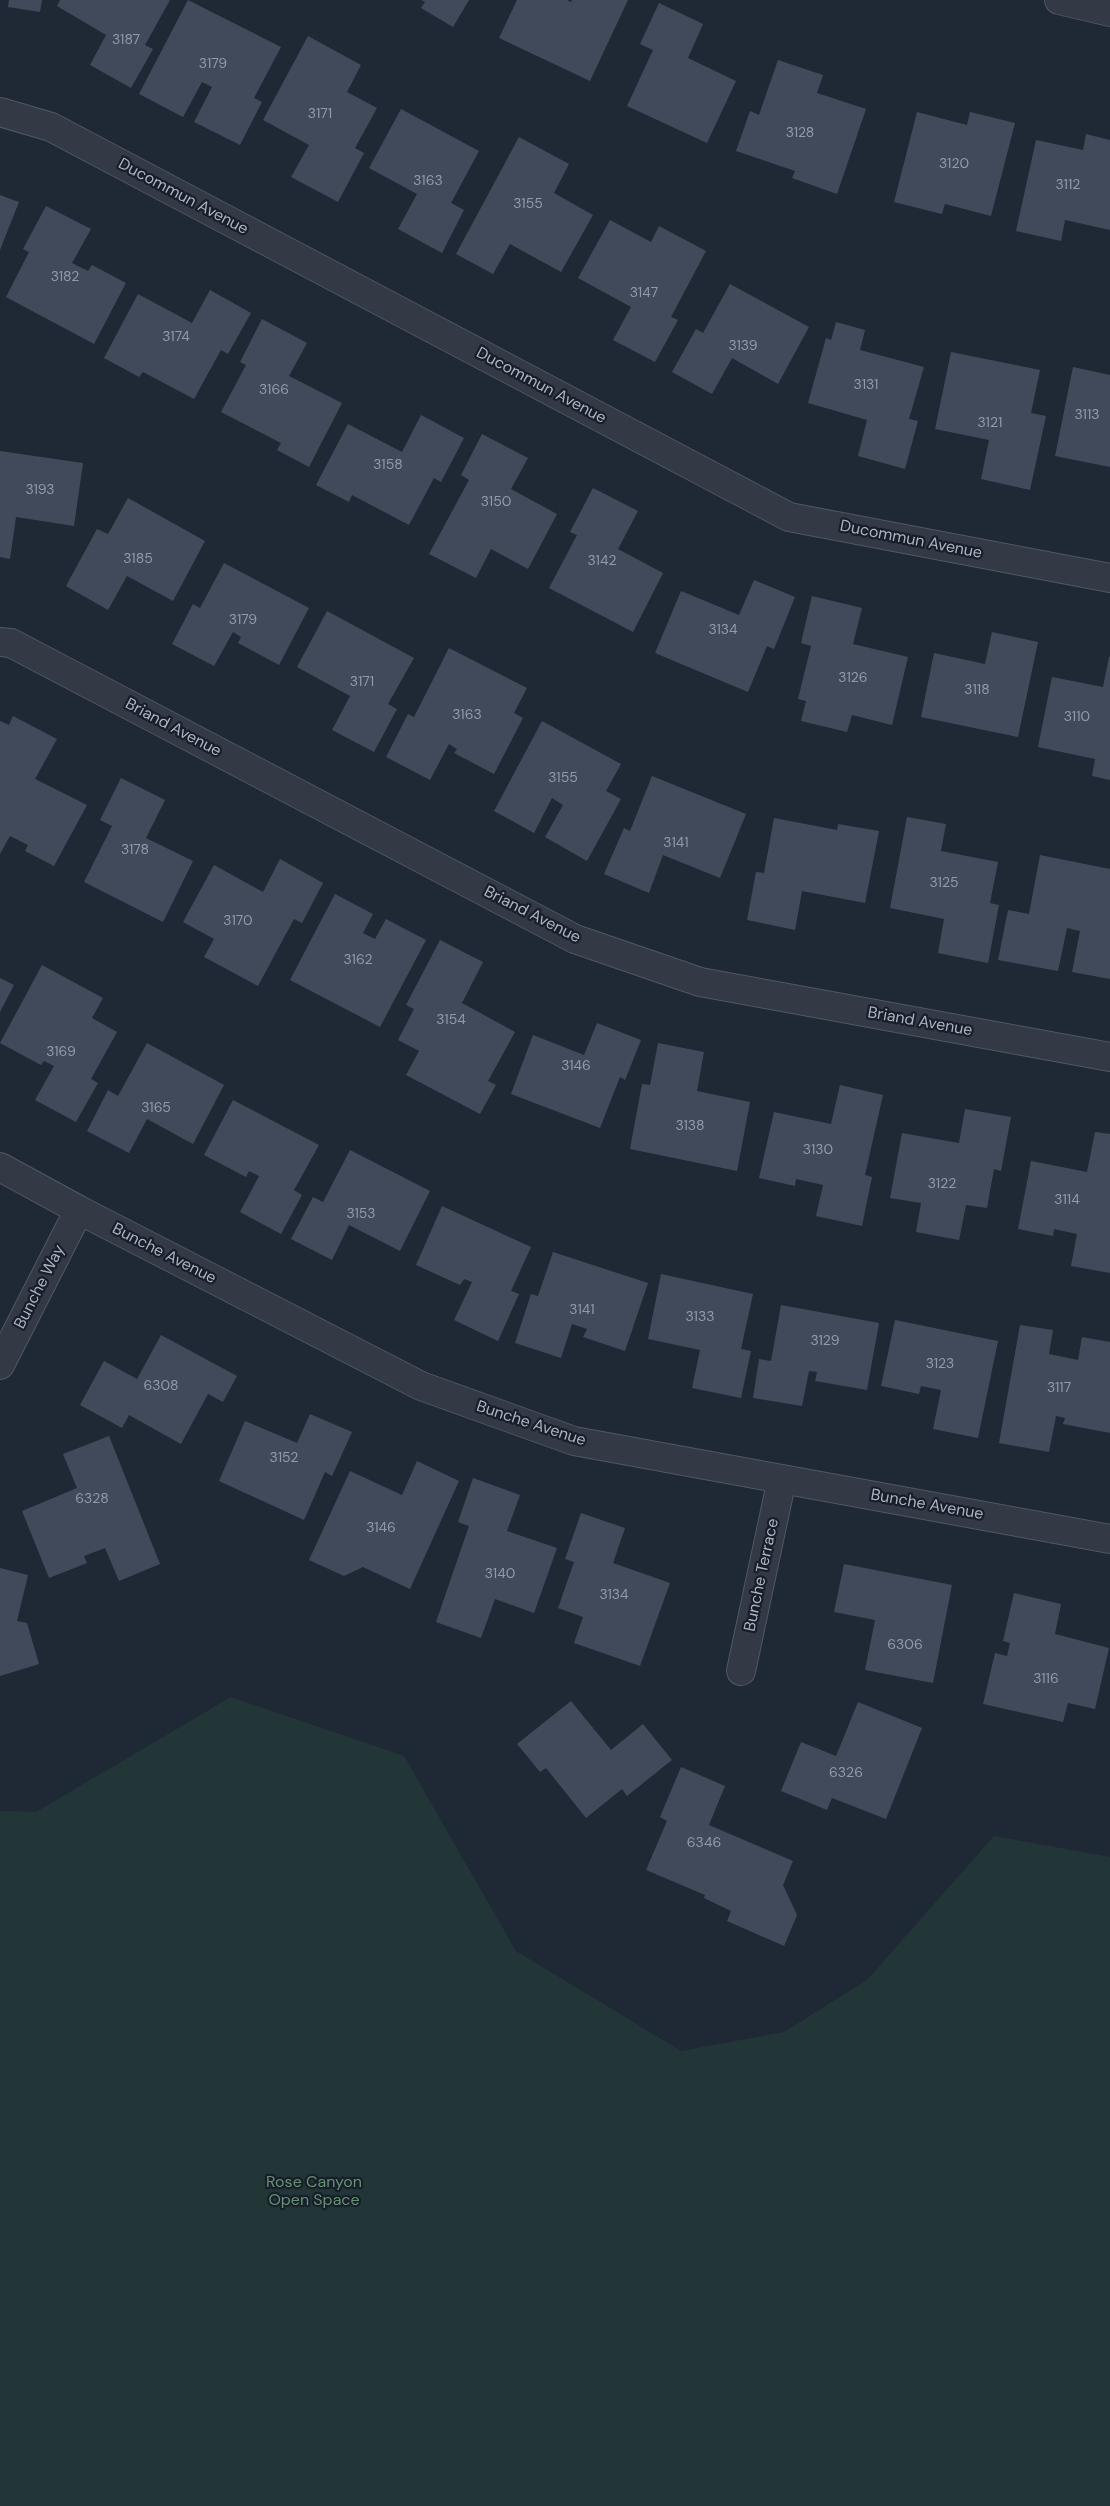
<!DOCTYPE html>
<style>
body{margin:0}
canvas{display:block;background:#1f2835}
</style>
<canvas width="1110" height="2506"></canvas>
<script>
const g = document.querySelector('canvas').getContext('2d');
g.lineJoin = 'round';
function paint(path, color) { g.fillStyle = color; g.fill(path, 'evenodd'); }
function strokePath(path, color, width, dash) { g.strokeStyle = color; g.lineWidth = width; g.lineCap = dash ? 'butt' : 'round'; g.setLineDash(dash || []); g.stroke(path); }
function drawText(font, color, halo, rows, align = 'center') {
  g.font = font + ' "DM Sans",sans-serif'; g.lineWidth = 4.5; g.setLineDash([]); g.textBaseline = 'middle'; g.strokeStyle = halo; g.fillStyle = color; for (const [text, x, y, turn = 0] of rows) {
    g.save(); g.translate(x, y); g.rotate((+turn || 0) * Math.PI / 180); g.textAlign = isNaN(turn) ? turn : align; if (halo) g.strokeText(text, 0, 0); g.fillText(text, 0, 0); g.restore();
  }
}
paint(new Path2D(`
 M 231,1697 L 404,1756 L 516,1951 L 681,2051 L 784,2032 L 867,1980 L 994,1836 L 1110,1857 L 1110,2506 L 0,2506 L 0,1811 L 36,1812 Z`), '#223537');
paint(new Path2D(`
 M 9,0 L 42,0 L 40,12 L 8,7 Z
 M 60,0 L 170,0 L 145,45 L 153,49 L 131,88 L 90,65 L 106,35 L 57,6 Z
 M 188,0 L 281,47 L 254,98 L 262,102 L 240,145 L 194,122 L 212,87 L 202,82 L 183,117 L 139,94 Z
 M 421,0 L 469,0 L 453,27 L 421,8 L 425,2 Z
 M 517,0 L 567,0 L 571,2 L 572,0 L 628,0 L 590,81 L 499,38 Z
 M 659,3 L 703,24 L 688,58 L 736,81 L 707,143 L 627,106 L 653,50 L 640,44 Z
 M 308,36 L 361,65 L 347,92 L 377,108 L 355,148 L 364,153 L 338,202 L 291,177 L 309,145 L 263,120 Z
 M 778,60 L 823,75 L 817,93 L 866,109 L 837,194 L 792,178 L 795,171 L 736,151 L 750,111 L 759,115 Z
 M 401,109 L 479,151 L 451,203 L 464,210 L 442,253 L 398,229 L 417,194 L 369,168 Z
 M 917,112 L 967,125 L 970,112 L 1015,123 L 991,216 L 945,204 L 942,214 L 894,202 Z
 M 1086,134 L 1110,140 L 1110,230 L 1065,220 L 1061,241 L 1016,231 L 1036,140 L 1083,150 Z
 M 519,137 L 569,164 L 554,193 L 593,215 L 561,272 L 510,244 L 493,274 L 456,254 Z
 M 0,195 L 19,202 L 0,250 Z
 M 46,206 L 91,229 L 72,263 L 88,271 L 92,265 L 126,283 L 94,344 L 6,297 L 29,252 L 23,249 Z
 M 610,220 L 651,242 L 659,226 L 706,251 L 671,317 L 678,320 L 655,362 L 613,340 L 631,307 L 578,278 Z
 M 730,284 L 809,327 L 778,384 L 732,358 L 712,394 L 672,372 L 696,329 L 703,333 Z
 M 210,290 L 251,313 L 228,354 L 221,350 L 194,399 L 143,372 L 139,377 L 104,358 L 138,294 L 192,323 Z
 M 262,319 L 307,343 L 289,376 L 342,403 L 309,467 L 277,450 L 281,443 L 221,412 L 246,365 L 240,362 Z
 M 836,322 L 865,330 L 860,350 L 924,367 L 909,419 L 918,421 L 905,469 L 858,456 L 867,420 L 808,403 L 826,338 L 831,340 Z
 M 951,352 L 1040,370 L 1031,413 L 1046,416 L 1030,490 L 981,479 L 989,440 L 935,429 Z
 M 1073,367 L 1110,375 L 1110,467 L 1055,456 Z
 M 421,415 L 464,438 L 441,482 L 434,478 L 409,525 L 352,495 L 349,502 L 316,485 L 348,424 L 402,452 Z
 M 482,434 L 528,458 L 511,489 L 557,514 L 528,569 L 491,549 L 476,578 L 429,554 L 469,480 L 461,475 Z
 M 0,451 L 83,463 L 74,526 L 16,517 L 10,559 L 0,557 Z
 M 593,488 L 638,511 L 618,549 L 663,573 L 633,632 L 549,588 L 577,535 L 570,532 Z
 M 128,498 L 205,541 L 173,601 L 127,576 L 108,610 L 66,586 L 97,529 L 108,534 Z
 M 224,563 L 309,608 L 279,665 L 238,643 L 241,637 L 233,632 L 214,666 L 172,644 L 193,604 L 200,608 Z
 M 754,580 L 795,597 L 774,649 L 767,646 L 748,692 L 655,653 L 681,591 L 739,615 Z
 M 812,596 L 862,608 L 853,644 L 908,657 L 892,725 L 852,715 L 847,732 L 801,721 L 806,701 L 798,699 L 811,646 L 801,643 Z
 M 327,611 L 414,658 L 388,704 L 397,709 L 374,752 L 332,730 L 350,696 L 297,667 Z
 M 992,632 L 1038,642 L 1018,737 L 921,717 L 934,653 L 985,664 Z
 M 449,648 L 527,688 L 514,713 L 523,718 L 494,774 L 454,753 L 457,749 L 449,744 L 430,780 L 386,757 L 408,714 L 414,717 Z
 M 1109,657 L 1110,657 L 1110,780 L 1092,776 L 1095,759 L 1038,747 L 1052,677 L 1103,687 Z
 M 13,716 L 57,739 L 35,779 L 87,805 L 54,866 L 25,851 L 28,845 L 10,836 L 0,854 L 0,721 L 9,725 Z
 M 542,721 L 621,764 L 606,791 L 621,799 L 587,861 L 545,837 L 563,805 L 552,798 L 534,833 L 494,811 Z
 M 652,776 L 746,814 L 720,878 L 663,855 L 649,893 L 604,874 L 624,828 L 630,831 Z
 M 121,778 L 165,800 L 146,838 L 193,861 L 163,922 L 84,882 L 112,826 L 100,820 Z
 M 907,817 L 946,824 L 941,851 L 998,862 L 990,903 L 999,905 L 988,963 L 938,953 L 944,919 L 890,908 Z
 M 774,818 L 837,830 L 838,824 L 879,831 L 865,903 L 802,891 L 795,930 L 747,920 L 756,872 L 764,873 Z
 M 1040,855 L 1110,869 L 1110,979 L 1072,972 L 1080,931 L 1067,928 L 1058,971 L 998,960 L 1008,910 L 1029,914 Z
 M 280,859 L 323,883 L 302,923 L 294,919 L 258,986 L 204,957 L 214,939 L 183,922 L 214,865 L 263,892 Z
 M 335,894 L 373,914 L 363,933 L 375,939 L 386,919 L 426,940 L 380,1027 L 290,980 Z
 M 440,940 L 483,962 L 462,1003 L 515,1032 L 488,1081 L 496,1085 L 480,1114 L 406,1075 L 419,1051 L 398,1040 L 414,1009 L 406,1005 Z
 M 42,965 L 103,998 L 92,1018 L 117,1032 L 91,1079 L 98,1083 L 76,1122 L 35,1100 L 54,1066 L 44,1061 L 41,1065 L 0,1043 Z
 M 0,978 L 14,985 L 0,1012 Z
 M 597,1023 L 641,1040 L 625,1080 L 620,1077 L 600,1128 L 511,1094 L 533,1035 L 584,1055 Z
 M 147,1043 L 224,1085 L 193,1144 L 147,1119 L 129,1153 L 87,1131 L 108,1090 L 118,1096 Z
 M 658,1043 L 704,1052 L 697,1091 L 750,1102 L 737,1171 L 630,1149 L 642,1084 L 650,1085 Z
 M 840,1085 L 883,1095 L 865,1175 L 872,1177 L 862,1226 L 816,1216 L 823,1185 L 796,1179 L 795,1186 L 759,1178 L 774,1112 L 831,1124 Z
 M 233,1100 L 319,1145 L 294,1190 L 302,1195 L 281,1234 L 240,1212 L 259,1176 L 249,1171 L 246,1177 L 204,1155 Z
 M 965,1109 L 1011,1117 L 1001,1171 L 994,1169 L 987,1208 L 966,1205 L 959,1240 L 916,1232 L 921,1203 L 890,1198 L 902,1133 L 959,1143 Z
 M 1095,1132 L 1110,1134 L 1110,1273 L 1071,1266 L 1077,1234 L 1054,1229 L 1053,1236 L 1018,1229 L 1031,1161 L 1087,1172 Z
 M 350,1150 L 430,1191 L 400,1251 L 349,1225 L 332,1260 L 291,1239 L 313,1197 L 323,1202 Z
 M 442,1206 L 531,1247 L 511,1291 L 519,1294 L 498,1341 L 454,1320 L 472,1282 L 464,1279 L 460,1285 L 416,1265 Z
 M 553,1252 L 648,1283 L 625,1351 L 583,1337 L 587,1329 L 572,1324 L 561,1358 L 515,1343 L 531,1294 L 538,1296 Z
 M 661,1274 L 753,1294 L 741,1349 L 751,1351 L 741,1398 L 692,1388 L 700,1350 L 648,1339 Z
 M 781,1305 L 879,1323 L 867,1390 L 815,1381 L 817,1372 L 809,1371 L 802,1406 L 753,1398 L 759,1359 L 771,1361 Z
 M 895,1320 L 998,1341 L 978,1438 L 933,1429 L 941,1390 L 921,1386 L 919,1394 L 881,1386 Z
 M 1020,1325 L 1053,1330 L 1049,1354 L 1078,1360 L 1082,1337 L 1110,1342 L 1110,1433 L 1063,1424 L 1065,1418 L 1056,1416 L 1049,1452 L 999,1443 Z
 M 161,1335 L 237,1376 L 223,1402 L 208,1394 L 181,1444 L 129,1415 L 122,1428 L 80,1405 L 104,1361 L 137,1379 Z
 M 310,1414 L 352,1432 L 332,1476 L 325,1472 L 304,1520 L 219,1481 L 245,1421 L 297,1443 Z
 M 109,1436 L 160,1564 L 119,1581 L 105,1548 L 84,1556 L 87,1563 L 49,1578 L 22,1511 L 77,1488 L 63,1454 Z
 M 417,1461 L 459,1481 L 410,1589 L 363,1567 L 344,1576 L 309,1560 L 350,1471 L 402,1495 Z
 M 473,1478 L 520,1495 L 507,1531 L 557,1548 L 534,1613 L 495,1599 L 481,1638 L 436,1622 L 469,1526 L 458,1522 Z
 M 581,1513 L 625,1528 L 613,1563 L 670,1583 L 640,1666 L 574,1643 L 583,1617 L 558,1608 L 574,1562 L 565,1559 Z
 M 844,1564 L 952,1585 L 933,1683 L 865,1670 L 875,1620 L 834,1612 Z
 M 0,1568 L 28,1575 L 17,1621 L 27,1623 L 39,1664 L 0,1676 Z
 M 1014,1593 L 1061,1604 L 1055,1634 L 1109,1648 L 1095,1709 L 1068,1703 L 1063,1722 L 983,1704 L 995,1653 L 1007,1656 L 1010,1643 L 1003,1641 Z
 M 571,1701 L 611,1750 L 643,1724 L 672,1760 L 627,1796 L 622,1789 L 586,1818 L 546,1768 L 540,1772 L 517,1744 Z
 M 858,1702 L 922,1728 L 886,1819 L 832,1798 L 827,1810 L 781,1791 L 801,1742 L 836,1756 Z
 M 681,1767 L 725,1786 L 709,1825 L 793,1861 L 783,1885 L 797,1915 L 784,1946 L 727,1921 L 731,1911 L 704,1898 L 705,1895 L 646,1870 L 667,1821 L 660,1817 Z`), '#404a5a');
const minor = new Path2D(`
 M 1059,0 L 1110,12
 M 0,112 L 51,127 L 789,517 L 1110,578
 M 0,642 L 11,643 L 575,939 L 700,982 L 1110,1057
 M 0,1167 L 79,1210 L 421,1386 L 574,1441 L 1110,1539
 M 0,1365 L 79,1210
 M 741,1671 L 782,1479`);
strokePath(minor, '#505764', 30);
strokePath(minor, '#333a46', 28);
drawText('14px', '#919aa9', null, [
 ["3187",126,40],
 ["3179",213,64],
 ["3171",320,114],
 ["3128",800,133],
 ["3120",954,164],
 ["3163",428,181],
 ["3112",1068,185],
 ["3155",528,204],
 ["3182",65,277],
 ["3147",644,293],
 ["3174",176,337],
 ["3139",743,346],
 ["3131",866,385],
 ["3166",274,390],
 ["3113",1087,415],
 ["3121",990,423],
 ["3158",388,465],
 ["3193",40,490],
 ["3150",496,502],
 ["3185",138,559],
 ["3142",602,561],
 ["3179",243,620],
 ["3134",723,630],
 ["3126",853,678],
 ["3171",362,682],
 ["3118",977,690],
 ["3163",467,715],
 ["3110",1077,717],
 ["3155",563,778],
 ["3141",676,843],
 ["3178",135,850],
 ["3125",944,883],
 ["3170",238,921],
 ["3162",358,960],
 ["3154",451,1020],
 ["3169",61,1052],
 ["3146",576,1066],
 ["3165",156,1108],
 ["3138",690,1126],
 ["3130",818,1150],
 ["3122",942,1184],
 ["3114",1067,1200],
 ["3153",361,1214],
 ["3141",582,1310],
 ["3133",700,1317],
 ["3129",825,1341],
 ["3123",940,1364],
 ["6308",161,1386],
 ["3117",1059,1388],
 ["3152",284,1458],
 ["6328",92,1499],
 ["3146",381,1528],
 ["3140",500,1574],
 ["3134",614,1595],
 ["6306",905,1645],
 ["3116",1046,1679],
 ["6326",846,1773],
 ["6346",704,1843]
]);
drawText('16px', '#acb4c3', '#181f2a', [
 ["Ducommun Avenue",183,197,28],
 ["Ducommun Avenue",541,386,28],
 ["Ducommun Avenue",911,540,11],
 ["Briand Avenue",173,728,28],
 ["Briand Avenue",532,915,27],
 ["Briand Avenue",920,1022,10],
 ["Bunche Avenue",164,1254,27],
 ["Bunche Way",40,1287,-63],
 ["Bunche Avenue",531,1424,18],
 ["Bunche Avenue",927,1505,10],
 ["Bunche Terrace",762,1575,-78]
]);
drawText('16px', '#659272', '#181f2a', [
 ["Rose Canyon",314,2183],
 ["Open Space",314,2201]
]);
</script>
